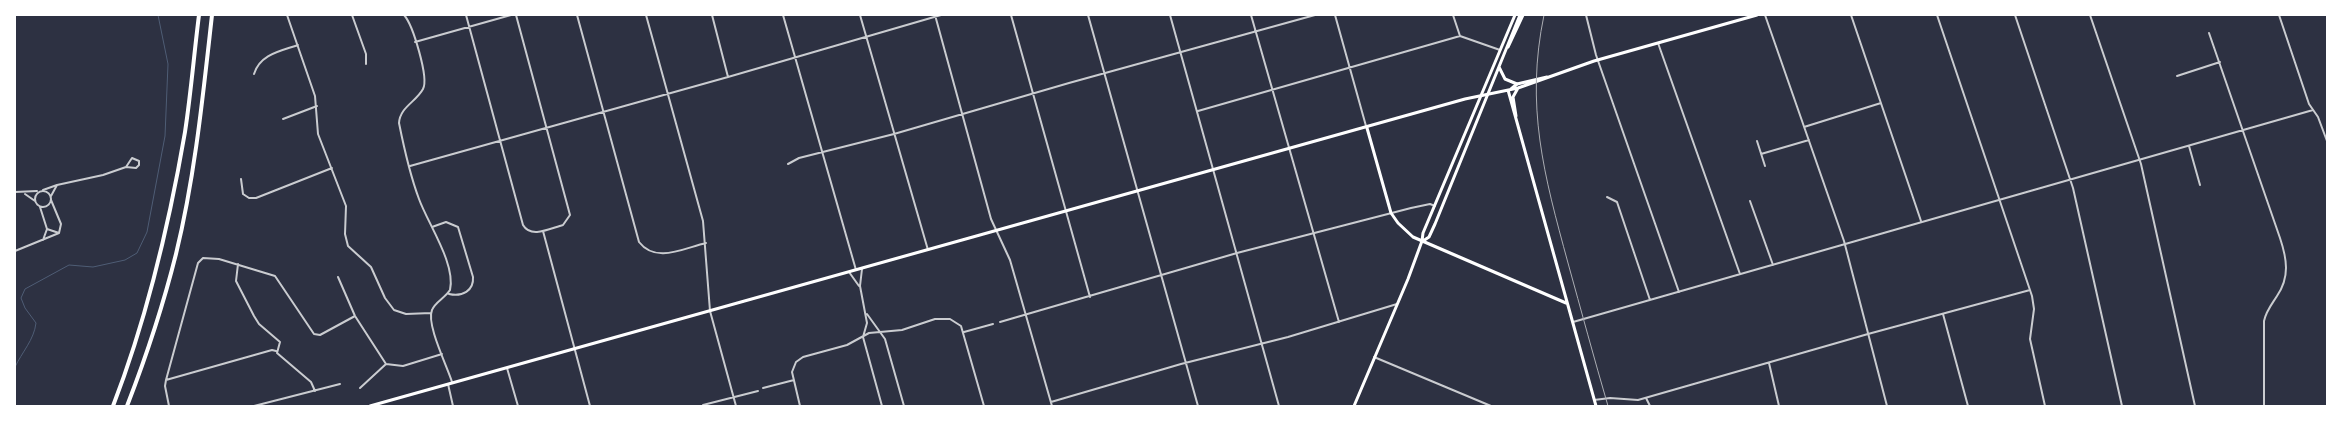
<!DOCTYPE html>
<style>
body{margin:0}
#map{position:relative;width:2342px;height:421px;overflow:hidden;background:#2d3142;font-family:Arial,sans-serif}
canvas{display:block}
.frame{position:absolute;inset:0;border:16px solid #fff;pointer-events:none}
</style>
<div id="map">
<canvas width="2342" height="421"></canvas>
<div class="frame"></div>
</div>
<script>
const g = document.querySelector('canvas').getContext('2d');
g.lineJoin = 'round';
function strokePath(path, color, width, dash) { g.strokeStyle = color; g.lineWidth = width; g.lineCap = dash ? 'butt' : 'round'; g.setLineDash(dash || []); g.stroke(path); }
strokePath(new Path2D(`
 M 15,367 C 22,352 34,340 36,323 L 25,308 L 21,298 L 25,289 L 69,265 L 93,267 L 125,260 L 137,253 L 147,232 L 165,136 L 168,64 L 158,15`), '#4f5d75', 1);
strokePath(new Path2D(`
 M 287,15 L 315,96 L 318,134 L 346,206 L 345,234 L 348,246 L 371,267 L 385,298 L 394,310 L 406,314 L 431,313
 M 352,15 L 366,54 L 366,64
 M 404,15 C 413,25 429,78 423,89 C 416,102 400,107 399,123 C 404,148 410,175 419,199 C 428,224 456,264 450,290 C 445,298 435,302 432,310 C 426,324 447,366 452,382
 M 466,15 L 523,225 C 531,239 551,228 563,225 L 570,215 L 516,15
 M 577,15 L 639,242 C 656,264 684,248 706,243
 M 646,15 L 703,221 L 710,311 L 736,406
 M 712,15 L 728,77
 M 783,15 L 856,270
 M 860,15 L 928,250
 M 935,15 L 991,219 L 1010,260 L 1052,406
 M 1011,15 L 1090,297
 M 1088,15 L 1198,406
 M 1170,15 L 1279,406
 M 1251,15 L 1339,322
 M 1335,15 L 1366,126
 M 1453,15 L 1460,36 L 1500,50
 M 1586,15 L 1596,55 L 1679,292
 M 1765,15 L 1844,241 L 1887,406
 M 1851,15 L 1921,221
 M 1937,15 L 2032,296 L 2034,309 L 2030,339 L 2045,406
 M 2015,15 L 2073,188 L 2122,406
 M 2090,15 L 2141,164 L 2195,406
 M 2279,15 L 2309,104 L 2318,117 L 2327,141
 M 2209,33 L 2280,238 C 2287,259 2290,277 2277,296 C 2272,304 2266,311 2264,321 L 2264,406
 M 415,42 L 511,15
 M 1658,43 L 1740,274
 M 254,74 C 260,54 281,51 298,45
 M 2177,76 L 2220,62
 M 1198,111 L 1460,36
 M 283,119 L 317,106
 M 1804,127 L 1881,103
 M 1757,141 L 1765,166
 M 2189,146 L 2200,185
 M 1761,154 L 1809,140
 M 788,164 L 799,158 L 894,134 L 1069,83 L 1315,15
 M 410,166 L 728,77 L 941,15
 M 241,179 L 243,194 L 249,198 L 256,198 L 332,168
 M 57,185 L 103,175 L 126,167 L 136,168 L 139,165 L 139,161 L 132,158 L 126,167
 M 43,190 L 57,185 L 51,196
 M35 199a8 8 0 1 1 16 0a8 8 0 1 1-16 0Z
 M 15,192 L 37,191
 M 25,194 L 35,201
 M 1607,197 L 1617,202 L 1650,300
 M 1750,201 L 1773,265
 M 40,207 L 47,229 L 43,240
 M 432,227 L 446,222 L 458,227 L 473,277 C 474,291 462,297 449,294
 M 47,229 L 59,233
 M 543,231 L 590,406
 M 15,251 L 59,233 L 61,224 L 51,200
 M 238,264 L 236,281 L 254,316 L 259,324 L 280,342 L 277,353 L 311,382 L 315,391
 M 862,269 L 860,286 L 867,323 L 863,337 L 882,406
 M 849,272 L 859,286
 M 338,277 L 355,316 L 386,364
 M 867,314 L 885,339 L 904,406
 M 1943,314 L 1968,406
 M 1000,322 L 1237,253 L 1411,208 L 1430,204 L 1435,206
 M 1573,322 L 2313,110
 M 964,332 L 993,324
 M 1374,357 L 1491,406
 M 1769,363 L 1779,406
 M 507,368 L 518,406
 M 166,380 L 272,350 L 276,351
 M 448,384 L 453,406
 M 360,388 L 386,364 L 403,366 L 442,354
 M 763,388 L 794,380
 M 1646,398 L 1650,406
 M 1594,400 L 1610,398 L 1638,400 L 1868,334 L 2030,290
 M 1051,402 L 1181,364 L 1288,337 L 1397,304
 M 703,405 L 758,391
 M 169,406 L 165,386 L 166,380 L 198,263 L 203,258 L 219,259 L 275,276 L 314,334 L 320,335 L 355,316
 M 254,406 L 340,384
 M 800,406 L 792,372 L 796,362 L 803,357 L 847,345 L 869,333 L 902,330 L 935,319 L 950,319 L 961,326 L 984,406`), '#caccd0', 2);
strokePath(new Path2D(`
 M 1511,89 L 1517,84 L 1547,77
 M 1508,90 L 1596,406
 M 1516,116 L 1513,97 L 1518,88
 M 1367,128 L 1391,213 L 1398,223 L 1413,237 L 1566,303
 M 370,406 L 1465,99 L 1518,88 L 1594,61 L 1757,15`), '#fff', 3);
strokePath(new Path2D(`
 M 1508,47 L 1523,15
 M 1499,67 L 1505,79 L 1517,84
 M 1423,241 L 1429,237 L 1435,224 L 1520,15
 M 1354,406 L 1408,279 L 1422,241 L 1423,233 L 1515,15`), '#fff', 3);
strokePath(new Path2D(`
 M 113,406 C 147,318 169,225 185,132 C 191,93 194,54 199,15
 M 127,406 C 146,357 163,306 176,254 C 195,176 203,95 212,15`), '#fff', 4);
strokePath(new Path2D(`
 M 1544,15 C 1525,106 1544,175 1568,263 C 1581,310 1594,358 1608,406`), '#abadb3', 1);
</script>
